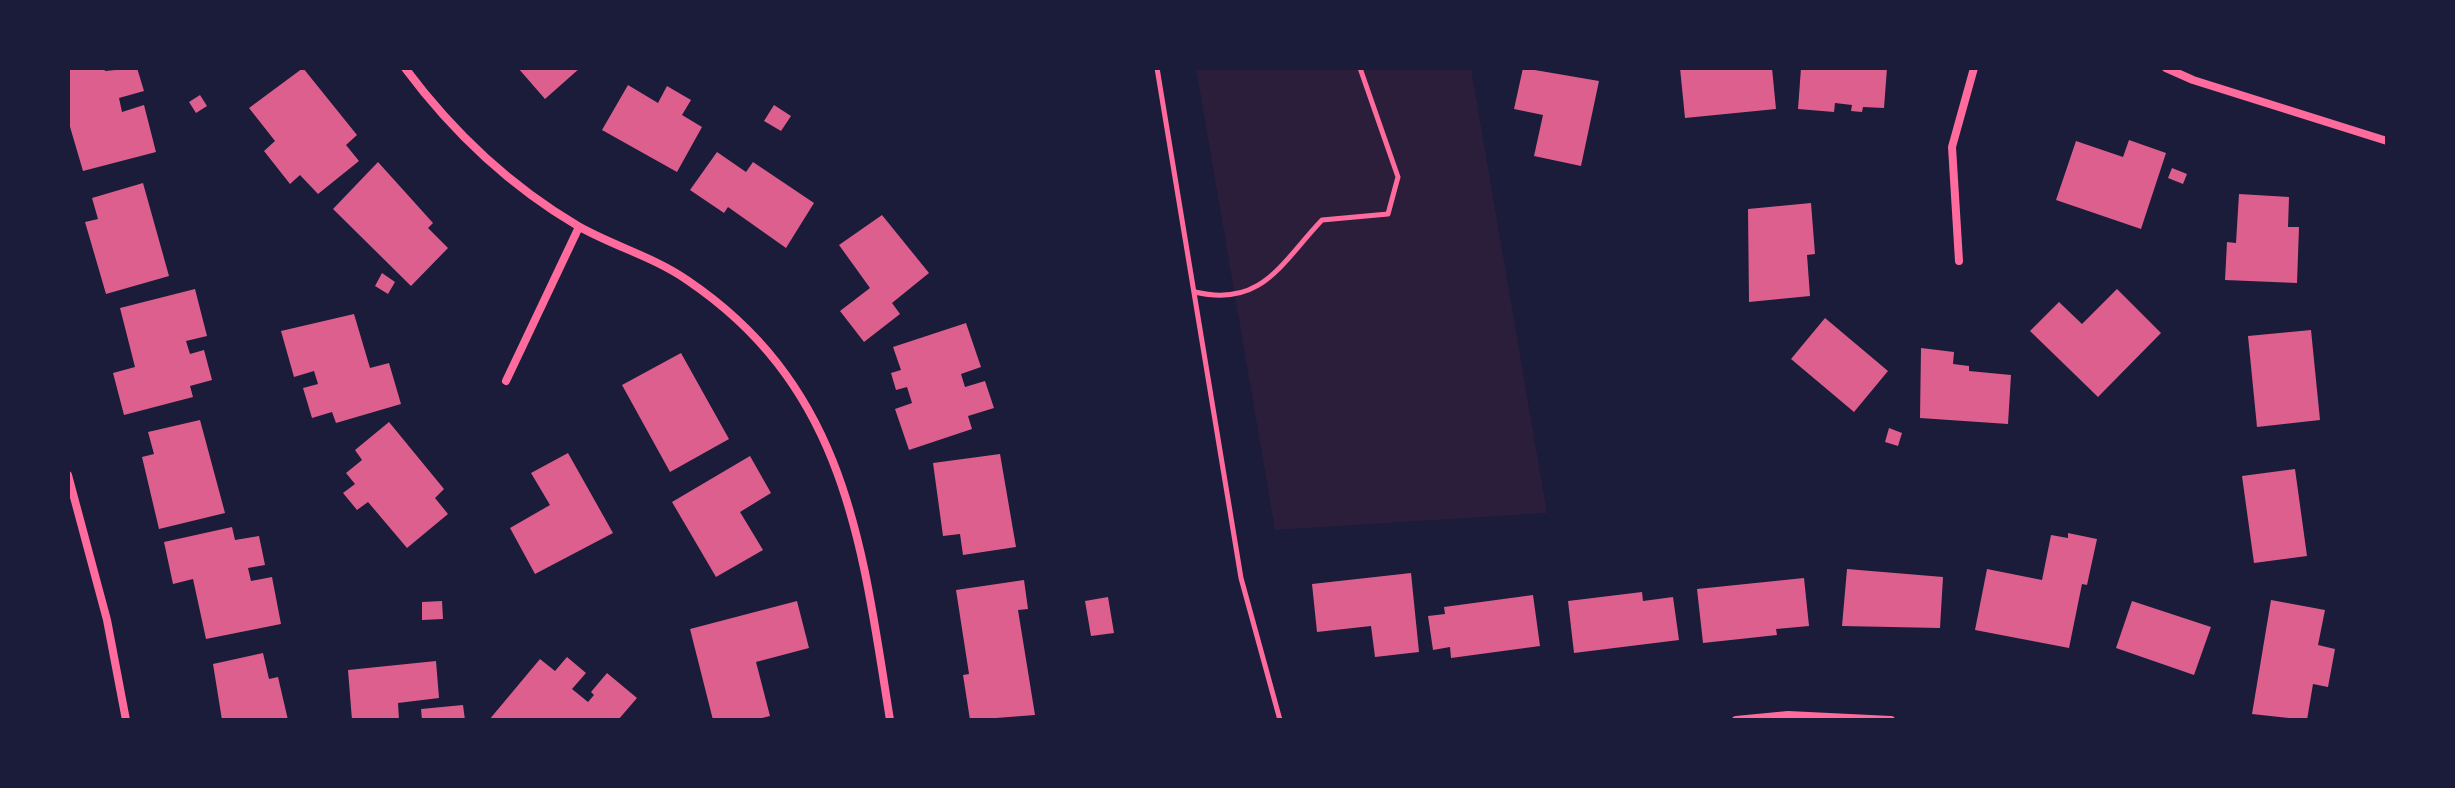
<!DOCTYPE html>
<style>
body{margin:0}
#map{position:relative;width:2455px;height:788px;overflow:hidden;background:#1b1b3a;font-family:Overpass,sans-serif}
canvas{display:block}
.frame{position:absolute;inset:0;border:70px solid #1b1b3a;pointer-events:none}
</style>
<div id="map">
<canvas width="2455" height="788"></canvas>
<div class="frame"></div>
</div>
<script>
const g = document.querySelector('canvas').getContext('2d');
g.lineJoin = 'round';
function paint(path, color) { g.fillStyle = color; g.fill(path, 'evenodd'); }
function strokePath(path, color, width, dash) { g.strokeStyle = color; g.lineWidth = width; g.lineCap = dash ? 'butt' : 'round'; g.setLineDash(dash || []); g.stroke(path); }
paint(new Path2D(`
 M 1196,68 L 1471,68 L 1547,513 L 1275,530 Z`), '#2a1e3b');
paint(new Path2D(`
 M 68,68 L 104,68 L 105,71 L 137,68 L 144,91 L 119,98 L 122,112 L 144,105 L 156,152 L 83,171 L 68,120 Z
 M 303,68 L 357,135 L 346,145 L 359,161 L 318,194 L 300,175 L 290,184 L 264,151 L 275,141 L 249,108 Z
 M 518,68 L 580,68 L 545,99 Z
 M 1523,68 L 1599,81 L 1581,166 L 1534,156 L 1543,115 L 1514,109 Z
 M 1680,68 L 1772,68 L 1776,109 L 1685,118 Z
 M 1801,68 L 1887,68 L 1884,108 L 1863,107 L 1862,112 L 1851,111 L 1852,105 L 1835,103 L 1834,112 L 1798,109 Z
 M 628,85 L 658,103 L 667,86 L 691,100 L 682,115 L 702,127 L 677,172 L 602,130 Z
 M 200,95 L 207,106 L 196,113 L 189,102 Z
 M 774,105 L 791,116 L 781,131 L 764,121 Z
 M 2129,140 L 2166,153 L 2141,229 L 2056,200 L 2076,141 L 2123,157 Z
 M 717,152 L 746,172 L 753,162 L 814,203 L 786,248 L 728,207 L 724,213 L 690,190 Z
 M 378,162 L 433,223 L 428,228 L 448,248 L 411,286 L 333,209 Z
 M 2172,168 L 2187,174 L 2183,184 L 2168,178 Z
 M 143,183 L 169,276 L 106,294 L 85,222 L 98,219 L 92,198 Z
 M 2239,194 L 2289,197 L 2288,227 L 2299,227 L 2297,283 L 2225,280 L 2227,242 L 2236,243 Z
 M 1811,203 L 1815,254 L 1807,255 L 1810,296 L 1749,302 L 1748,209 Z
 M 882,215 L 929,273 L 892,303 L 900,314 L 864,342 L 840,311 L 870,288 L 839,245 Z
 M 382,273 L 395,282 L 388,294 L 375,286 Z
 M 195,289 L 207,336 L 186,341 L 190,354 L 204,350 L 212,380 L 190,386 L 193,397 L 124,415 L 113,373 L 135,367 L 120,308 Z
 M 2117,289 L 2161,333 L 2098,397 L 2030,331 L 2059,302 L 2082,324 Z
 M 354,314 L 370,368 L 389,363 L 401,404 L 336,423 L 332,412 L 312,418 L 303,388 L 318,384 L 314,371 L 294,377 L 281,331 Z
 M 1825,318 L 1888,371 L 1854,412 L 1791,359 Z
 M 966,323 L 981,367 L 961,374 L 965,387 L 985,381 L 994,408 L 968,416 L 972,429 L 909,450 L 895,409 L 912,403 L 907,387 L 896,390 L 891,373 L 901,370 L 893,347 Z
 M 2311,330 L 2320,420 L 2257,427 L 2248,336 Z
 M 1921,348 L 1954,352 L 1953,364 L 1969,366 L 1969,371 L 2011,375 L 2008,424 L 1920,418 Z
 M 681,353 L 729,439 L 670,472 L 622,385 Z
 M 200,420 L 225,513 L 159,529 L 142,457 L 154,454 L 148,432 Z
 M 389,422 L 444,489 L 435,498 L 448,514 L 407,548 L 368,502 L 357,510 L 343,493 L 355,484 L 346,473 L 362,460 L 355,450 Z
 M 1889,428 L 1902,433 L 1898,446 L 1885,442 Z
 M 568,453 L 613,533 L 535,574 L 510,528 L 550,505 L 531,473 Z
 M 1000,454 L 1016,547 L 963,555 L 960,534 L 943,536 L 933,463 Z
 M 750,456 L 771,493 L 740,512 L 763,550 L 716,577 L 672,502 Z
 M 2295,469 L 2307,556 L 2254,563 L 2242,476 Z
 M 232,527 L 235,540 L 259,536 L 265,565 L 248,568 L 251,581 L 272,577 L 281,624 L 206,639 L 193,579 L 173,584 L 164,542 Z
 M 2068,533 L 2097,539 L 2087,585 L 2082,584 L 2069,648 L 1975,630 L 1987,569 L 2042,580 L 2051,535 L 2068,538 Z
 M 1847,569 L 1943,577 L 1940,628 L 1842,626 Z
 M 1411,573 L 1419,652 L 1375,657 L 1371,626 L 1317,632 L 1312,584 Z
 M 1804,578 L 1809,626 L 1776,629 L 1777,635 L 1703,643 L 1697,589 Z
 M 1024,580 L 1028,609 L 1018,610 L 1035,715 L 970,720 L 963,675 L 969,674 L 956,590 Z
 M 1642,592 L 1643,601 L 1673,597 L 1679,640 L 1574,653 L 1568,601 Z
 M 1533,595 L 1540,646 L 1451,658 L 1450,647 L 1433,650 L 1428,616 L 1445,614 L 1444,607 Z
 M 1108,597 L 1114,633 L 1091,636 L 1085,601 Z
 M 2271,600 L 2325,610 L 2318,645 L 2335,649 L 2328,687 L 2313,684 L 2307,720 L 2252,714 Z
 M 442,601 L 443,619 L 422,620 L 422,602 Z
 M 797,601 L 809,648 L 756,662 L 770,716 L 754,720 L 713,720 L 690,629 Z
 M 2132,601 L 2211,627 L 2194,675 L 2116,648 Z
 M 263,653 L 269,679 L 278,677 L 288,720 L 222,720 L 213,664 Z
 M 567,657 L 586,673 L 572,689 L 588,702 L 594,695 L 591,692 L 607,673 L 637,698 L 618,720 L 489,720 L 540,659 L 555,671 Z
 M 436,661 L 439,698 L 398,703 L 399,720 L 352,720 L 348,670 Z
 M 463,705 L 465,720 L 422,720 L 421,709 Z`), '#dd5f8e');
strokePath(new Path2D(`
 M 1157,68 L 1241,578 L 1280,720
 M 1195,292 C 1262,308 1281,263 1322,220 L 1388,214 L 1398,177 L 1360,68`), '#ff6b9d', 5);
strokePath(new Path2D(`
 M 405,68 C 452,131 510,186 578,226 C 613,246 654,257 687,280 C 847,388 862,545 890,720
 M 2166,68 L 2193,80 L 2387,141
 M 1959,261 L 1952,147 L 1974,68
 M 506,381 L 579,227
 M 68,475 L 107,620 L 126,720
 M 1736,720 L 1788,715 L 1891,720`), '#ff6b9d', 8);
</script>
